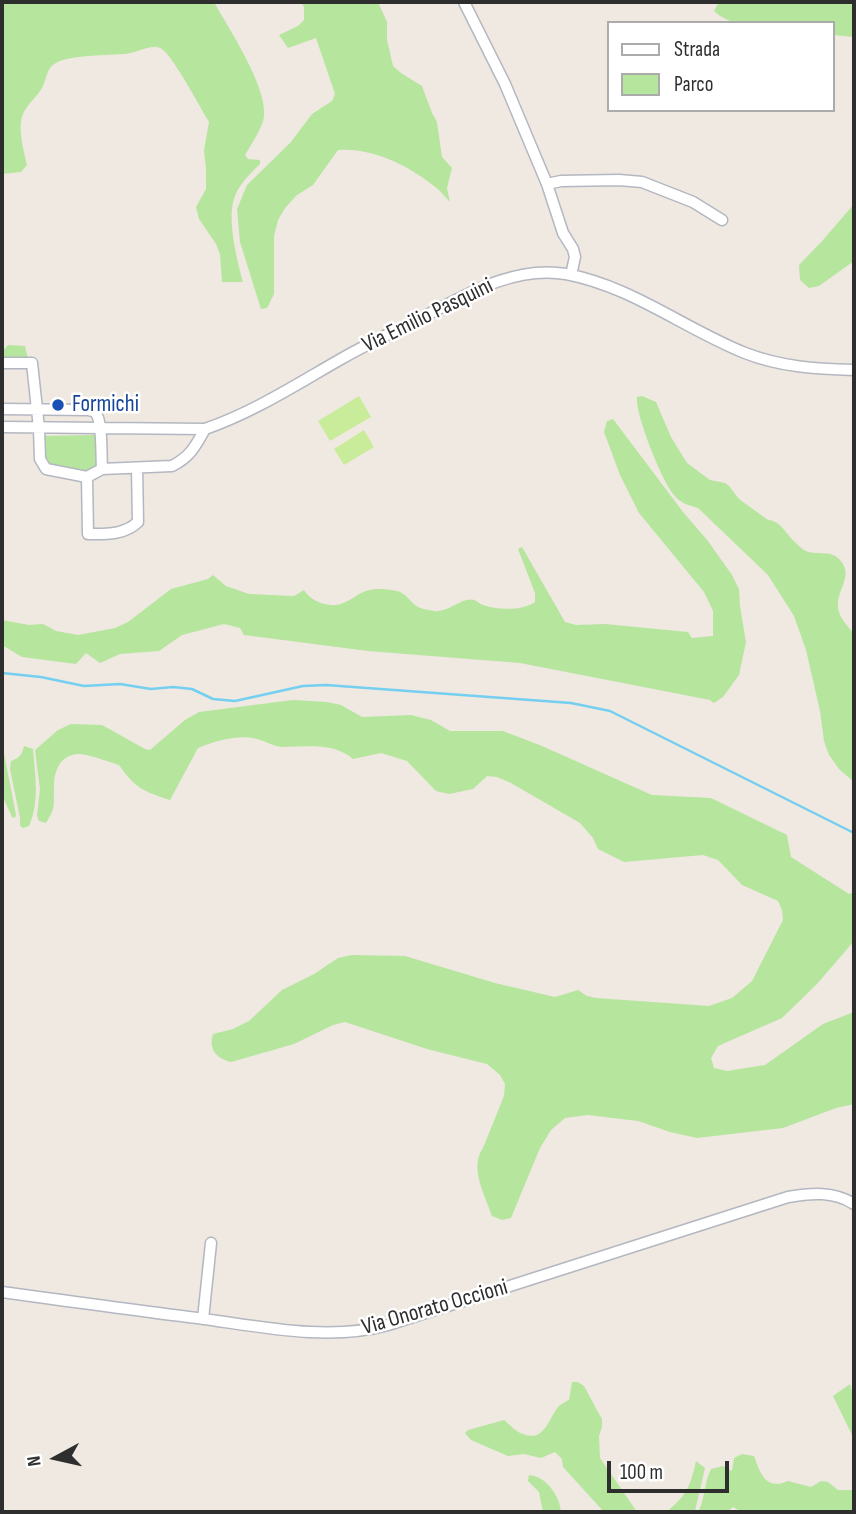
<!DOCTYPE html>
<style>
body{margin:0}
#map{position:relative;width:856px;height:1514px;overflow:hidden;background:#efe9e1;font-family:"Sofia Sans Condensed",sans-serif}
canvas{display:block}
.frame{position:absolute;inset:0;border:4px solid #2e2e2e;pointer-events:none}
.legend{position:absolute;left:607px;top:21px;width:228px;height:91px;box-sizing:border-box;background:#fff;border:2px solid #ababab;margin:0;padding:9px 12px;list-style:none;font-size:21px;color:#2e2e2e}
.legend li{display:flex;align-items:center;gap:14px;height:35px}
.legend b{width:35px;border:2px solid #ababab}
.north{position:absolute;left:21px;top:1423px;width:70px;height:70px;-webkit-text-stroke:5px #fff;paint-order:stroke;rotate:262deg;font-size:19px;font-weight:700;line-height:28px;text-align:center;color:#2e2e2e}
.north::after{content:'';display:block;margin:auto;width:24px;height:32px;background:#2e2e2e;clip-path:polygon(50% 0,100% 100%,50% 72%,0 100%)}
.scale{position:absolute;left:607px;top:1461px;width:122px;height:32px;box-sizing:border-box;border:4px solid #2e2e2e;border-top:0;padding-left:9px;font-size:21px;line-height:24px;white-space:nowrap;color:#2e2e2e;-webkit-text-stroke:5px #fff;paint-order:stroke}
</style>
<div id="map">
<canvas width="856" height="1514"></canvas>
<div class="frame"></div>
<ul class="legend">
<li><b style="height:9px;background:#fff"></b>Strada</li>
<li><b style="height:19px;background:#b6e59e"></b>Parco</li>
</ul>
<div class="north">N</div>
<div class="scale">100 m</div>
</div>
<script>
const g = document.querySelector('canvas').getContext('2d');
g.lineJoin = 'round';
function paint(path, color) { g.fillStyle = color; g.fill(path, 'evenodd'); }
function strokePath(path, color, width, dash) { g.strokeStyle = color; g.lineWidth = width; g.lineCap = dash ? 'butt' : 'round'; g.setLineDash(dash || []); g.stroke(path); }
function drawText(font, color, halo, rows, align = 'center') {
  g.font = font + ' "Sofia Sans Condensed",sans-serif'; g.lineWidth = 5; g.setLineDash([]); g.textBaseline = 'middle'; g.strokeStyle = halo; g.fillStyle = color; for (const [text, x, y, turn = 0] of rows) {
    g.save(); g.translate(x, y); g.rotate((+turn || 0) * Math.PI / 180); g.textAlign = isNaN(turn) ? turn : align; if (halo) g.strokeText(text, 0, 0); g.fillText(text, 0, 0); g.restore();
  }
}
paint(new Path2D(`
 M 2,2 L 214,2 C 229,29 267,86 264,116 C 263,127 251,145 245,155 L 248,159 L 260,160 L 260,164 C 250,174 238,185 234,199 C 227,220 237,260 243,282 L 222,282 L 220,254 L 216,244 L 199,219 L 196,207 L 206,189 L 206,169 L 204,150 L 209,122 C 200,107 174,58 162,49 C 152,43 137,53 125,54 C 108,55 70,55 56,63 C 47,67 47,77 43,86 C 38,97 25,105 22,117 C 18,130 24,152 27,165 L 21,172 L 2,174 Z
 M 301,2 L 378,2 L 387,22 L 387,40 L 393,66 L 401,73 L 422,86 L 432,113 L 437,122 L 442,157 L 452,168 L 447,188 L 450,202 C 446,198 443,194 439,190 C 412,167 373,147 338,150 L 313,185 L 297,195 L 285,208 L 278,220 L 274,236 L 274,294 L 267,308 L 261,309 L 240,242 L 237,209 L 247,185 L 291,142 L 312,114 L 332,101 L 335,94 L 316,38 L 288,48 L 279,35 L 298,26 L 304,20 L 304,7 Z
 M 719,2 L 854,2 L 854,37 L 833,35 L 833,23 L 734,23 L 720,16 L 714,11 Z
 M 854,204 L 854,261 L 819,286 L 809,288 L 800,280 L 799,265 L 823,240 Z
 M 8,345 L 25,346 L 28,359 L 2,357 L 2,352 Z
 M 642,396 L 656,402 L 671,437 L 687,463 L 710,480 L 725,483 L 729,486 L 739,499 L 768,520 C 782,521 786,535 796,543 C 800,547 804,551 809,552 C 821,555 831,550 840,560 C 854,576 837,589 838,606 C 838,617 848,626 854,634 L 854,782 L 839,769 L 829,755 L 824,741 L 820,711 L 806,650 L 794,616 L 768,575 L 698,508 C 688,505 680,503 674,495 C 662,481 635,414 637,397 Z
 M 613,419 L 683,512 L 708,541 L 732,575 L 739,589 L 740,606 L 746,642 L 739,675 L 723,697 L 714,703 L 710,700 L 520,663 L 368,651 L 244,635 L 240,628 L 224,624 L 182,635 L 159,651 L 120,654 L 100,663 L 86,653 L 76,664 L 22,657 L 2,645 L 2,620 L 29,625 L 43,624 L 56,631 L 78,635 L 115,628 L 128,622 L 171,589 L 208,579 L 213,575 L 226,586 L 249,594 L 294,596 L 304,590 C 310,601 329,608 341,604 C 351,601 359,592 370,590 C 378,588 389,589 397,591 C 406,593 410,602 418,607 C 422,609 429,610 434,611 C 449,613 461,597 474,600 C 477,601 480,604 483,605 C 497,610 523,611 535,602 L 535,593 L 518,549 L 522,547 L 565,622 L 576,625 L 605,624 L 688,632 L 692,638 L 713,636 L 713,611 L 704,592 L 639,513 L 620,475 L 604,432 L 607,421 Z
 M 97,435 L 97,465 L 85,472 L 51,465 L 45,460 L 42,436 Z
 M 293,700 L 327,702 L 341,705 L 362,717 L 411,715 L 431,720 L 450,731 L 503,731 L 542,746 L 652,795 L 711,798 L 787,835 L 791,857 L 849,894 L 854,892 L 854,941 L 817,984 L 782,1018 L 718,1046 L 711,1058 L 714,1068 L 727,1071 L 765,1065 L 823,1024 L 854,1012 L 854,1104 L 836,1108 L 783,1128 L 697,1138 L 670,1132 L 638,1121 L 588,1115 L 565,1118 L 551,1130 L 540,1148 L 511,1218 L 502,1220 L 492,1216 C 485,1195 469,1168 483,1148 L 504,1096 L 505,1084 L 500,1075 L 487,1064 L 427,1049 L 345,1022 L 333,1025 L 294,1044 L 231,1062 C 217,1059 208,1049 213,1034 L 233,1029 L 249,1021 L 282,990 L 314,974 L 338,958 L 352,955 L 405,956 L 495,983 L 555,997 L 578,990 L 587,996 L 596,998 L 709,1006 L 732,998 L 752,981 L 783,920 L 782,910 L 778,901 L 742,885 L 718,860 L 703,855 L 624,862 L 598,849 L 593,838 L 580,823 L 511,783 L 497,777 L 487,776 L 473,789 L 449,794 L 436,791 L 407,761 L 381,753 L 353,759 C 333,742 307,747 283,747 C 274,747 266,741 257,739 C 239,734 215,741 198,748 L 170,800 C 143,791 136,789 119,765 C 110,762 85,753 77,754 C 59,756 54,772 54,787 C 53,806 57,805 46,823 L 39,821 L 37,816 L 40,789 L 35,750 L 58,730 L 71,724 L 102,725 L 145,749 L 150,750 L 185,720 L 199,712 Z
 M 2,743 L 16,815 L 15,818 L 12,817 L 2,795 Z
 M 24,746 L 33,749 C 35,775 40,802 29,826 L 23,828 L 20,826 L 20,818 L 10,769 L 11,761 C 20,758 22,754 24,746 Z
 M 572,1382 L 578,1382 L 584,1386 L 598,1412 L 602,1419 L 602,1427 L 599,1436 L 600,1458 L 637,1512 L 604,1512 L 563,1467 L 562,1459 L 555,1452 L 541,1458 L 524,1454 L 508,1456 L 471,1440 L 465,1433 L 468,1430 L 504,1420 C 510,1425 516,1432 523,1434 C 545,1443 549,1417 559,1406 C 560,1405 568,1400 569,1400 Z
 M 850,1384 L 854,1398 L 854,1439 L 833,1396 Z
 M 742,1454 L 754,1456 C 760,1473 766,1491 788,1481 L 811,1487 L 821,1481 L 828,1482 L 838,1490 L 854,1490 L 854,1512 L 742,1512 L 733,1507 L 727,1512 L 698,1512 C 705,1499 704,1483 711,1469 L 723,1466 L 732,1471 L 734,1458 Z
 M 696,1461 L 705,1468 L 695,1511 L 666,1512 C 686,1497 691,1485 696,1461 Z
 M 529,1475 C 546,1476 560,1496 561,1512 L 543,1512 L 539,1492 L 528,1481 Z`), '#b6e59e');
paint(new Path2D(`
 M 359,396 L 371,417 L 330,441 L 318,421 Z
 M 364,430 L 374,447 L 344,465 L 334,449 Z`), '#c9ec9a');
strokePath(new Path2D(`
 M 2,673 L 41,677 L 84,686 L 120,684 L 151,689 L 173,687 L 192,689 L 213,699 L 235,701 L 303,686 L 326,685 L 571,703 L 610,711 L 854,833`), '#75cff0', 2.5);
const minor = new Path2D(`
 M 464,2 L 505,84 L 547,184 L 563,233 L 573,249 L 575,257 L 571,275
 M 547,184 L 561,181 L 619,180 L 642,182 L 693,202 L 722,220
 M 2,363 L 32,363 L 39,428 L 40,459 L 46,469 L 87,477 L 102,469
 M 2,409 L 89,410 C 91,411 93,411 95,412 C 103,420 101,458 102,469 L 172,466 C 190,457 195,447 205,429
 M 2,427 L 205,429 C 254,412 297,384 341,359 C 367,344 395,331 421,318 C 466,295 514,265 566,274 C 631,286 685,329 745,353 C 781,367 816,369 854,370
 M 87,477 L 88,534 C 107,534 124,535 138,522 L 137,468
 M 2,1292 C 67,1301 132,1310 197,1318 C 258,1326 328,1342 388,1325 L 788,1197 C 811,1193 834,1191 854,1204
 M 203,1319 L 211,1243`);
strokePath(minor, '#b4b7c1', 13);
strokePath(minor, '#fff', 10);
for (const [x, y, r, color] of [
 [58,405,7,"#1a4fb4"]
]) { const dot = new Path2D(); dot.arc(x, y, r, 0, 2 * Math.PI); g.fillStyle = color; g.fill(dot); strokePath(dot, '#fff', 2.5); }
drawText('23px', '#2e2e2e', '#fff', [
 ["Via Emilio Pasquini",428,316,-26],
 ["Via Onorato Occioni",435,1308,-16]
]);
drawText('23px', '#164399', '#fff', [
 ["Formichi",72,405]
], 'left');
</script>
